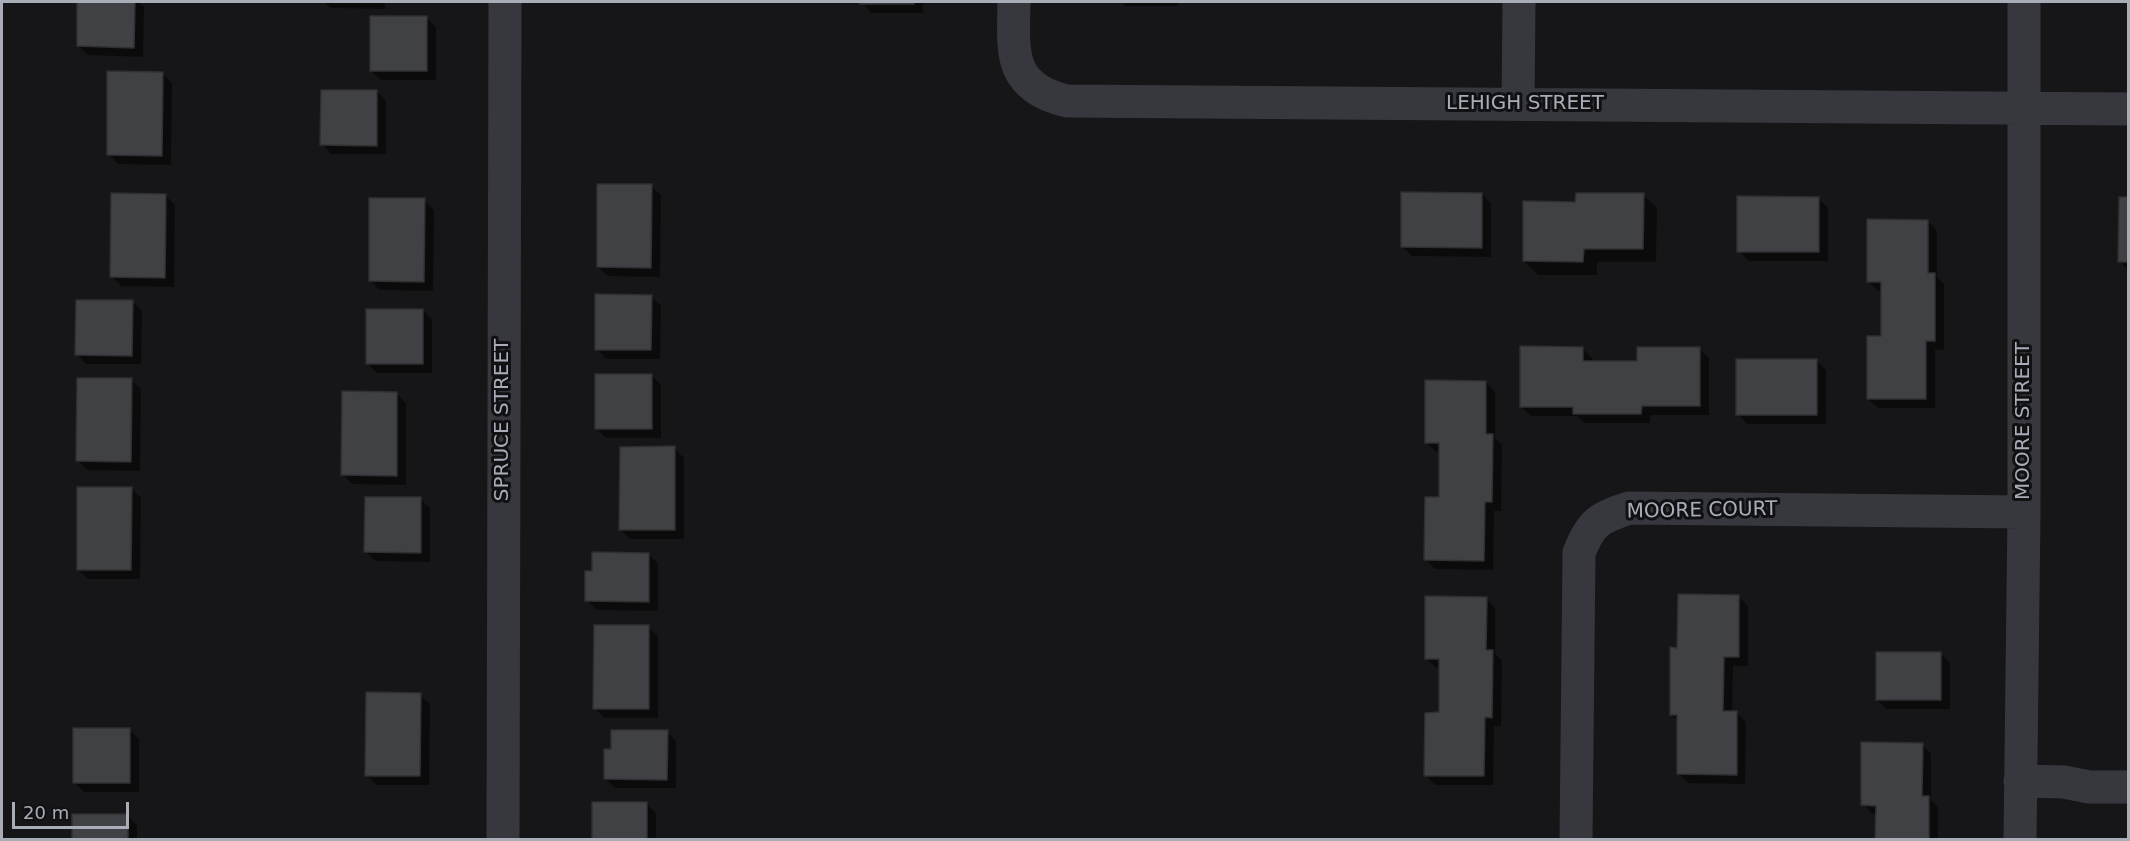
<!DOCTYPE html>
<style>
body{margin:0}
#map{position:relative;width:2130px;height:841px;overflow:hidden;background:#161618;font-family:"DejaVu Sans",sans-serif}
canvas{display:block}
.frame{position:absolute;inset:0;border:3px solid #a8adb8;pointer-events:none}
.scale{position:absolute;left:12px;top:802px;width:117px;height:27px;box-sizing:border-box;border:3px solid #a8adb8;border-top:0;padding-left:8px;font-size:18px;line-height:21px;white-space:nowrap;color:#a8adb8;-webkit-text-stroke:4px #111113;paint-order:stroke}
</style>
<div id="map">
<canvas width="2130" height="841"></canvas>
<div class="frame"></div>
<div class="scale">20 m</div>
</div>
<script>
const g = document.querySelector('canvas').getContext('2d');
g.lineJoin = 'round';
function paint(path, color) { g.fillStyle = color; g.fill(path, 'evenodd'); }
function strokePath(path, color, width, dash) { g.strokeStyle = color; g.lineWidth = width; g.lineCap = dash ? 'butt' : 'round'; g.setLineDash(dash || []); g.stroke(path); }
function drawText(font, color, halo, rows, align = 'center') {
  g.font = font + ' "DejaVu Sans",sans-serif'; g.lineWidth = 6; g.setLineDash([]); g.textBaseline = 'middle'; g.strokeStyle = halo; g.fillStyle = color; for (const [text, x, y, turn = 0] of rows) {
    g.save(); g.translate(x, y); g.rotate((+turn || 0) * Math.PI / 180); g.textAlign = isNaN(turn) ? turn : align; if (halo) g.strokeText(text, 0, 0); g.fillText(text, 0, 0); g.restore();
  }
}
paint(new Path2D(`
 M 79,2 L 138,2 L 144,7 L 143,57 L 88,55 L 78,46 Z
 M 324,2 L 385,2 L 385,9 L 330,8 Z
 M 862,2 L 923,2 L 923,13 L 871,13 Z
 M 1121,2 L 1178,2 L 1178,6 L 1125,6 Z
 M 427,18 L 436,27 L 436,80 L 381,80 L 371,71 Z
 M 162,73 L 172,83 L 171,165 L 118,164 L 109,154 Z
 M 377,91 L 386,101 L 386,154 L 331,154 L 322,144 Z
 M 651,186 L 661,195 L 660,277 L 608,276 L 598,267 Z
 M 1482,194 L 1491,204 L 1491,257 L 1412,256 L 1402,247 Z
 M 165,195 L 175,205 L 174,287 L 121,286 L 112,276 Z
 M 1643,195 L 1657,208 L 1656,262 L 1597,262 L 1597,275 L 1538,275 L 1524,261 L 1577,203 Z
 M 1818,198 L 1828,208 L 1828,261 L 1749,261 L 1739,251 Z
 M 2120,199 L 2128,199 L 2128,270 L 2120,262 Z
 M 424,200 L 434,210 L 433,291 L 380,290 L 370,281 Z
 M 1928,221 L 1937,231 L 1937,277 L 1944,284 L 1944,350 L 1935,350 L 1935,408 L 1878,408 L 1868,399 L 1882,337 L 1883,291 L 1878,291 L 1868,281 Z
 M 651,296 L 661,306 L 660,359 L 606,359 L 597,349 Z
 M 132,301 L 142,311 L 141,364 L 86,364 L 77,354 Z
 M 423,310 L 432,320 L 432,373 L 377,373 L 367,363 Z
 M 1582,348 L 1592,358 L 1592,362 L 1638,362 L 1700,349 L 1709,358 L 1709,415 L 1650,415 L 1650,423 L 1584,423 L 1577,416 L 1531,416 L 1521,407 Z
 M 1817,361 L 1826,370 L 1826,424 L 1747,424 L 1738,414 Z
 M 651,375 L 661,385 L 661,438 L 606,438 L 596,428 Z
 M 131,380 L 141,389 L 140,471 L 88,470 L 78,461 Z
 M 1486,382 L 1495,392 L 1495,438 L 1502,445 L 1501,511 L 1494,511 L 1493,570 L 1435,569 L 1426,560 L 1440,499 L 1440,452 L 1436,452 L 1426,442 Z
 M 397,394 L 406,403 L 406,485 L 352,484 L 343,474 Z
 M 674,448 L 684,458 L 684,539 L 630,539 L 621,530 Z
 M 131,488 L 141,498 L 140,579 L 88,579 L 78,570 Z
 M 420,499 L 430,508 L 430,562 L 375,561 L 366,552 Z
 M 649,554 L 658,564 L 658,611 L 596,610 L 587,600 L 594,573 Z
 M 1738,596 L 1748,606 L 1748,666 L 1733,666 L 1732,713 L 1737,713 L 1746,722 L 1745,784 L 1688,783 L 1678,773 L 1679,722 L 1671,715 Z
 M 1486,598 L 1495,608 L 1495,653 L 1502,661 L 1501,726 L 1494,726 L 1493,785 L 1435,785 L 1426,776 L 1440,714 L 1441,668 L 1436,668 L 1426,658 Z
 M 648,627 L 658,636 L 658,718 L 604,718 L 595,708 Z
 M 1941,654 L 1950,663 L 1950,709 L 1887,709 L 1877,700 Z
 M 420,695 L 430,704 L 429,785 L 377,785 L 367,776 Z
 M 129,729 L 139,739 L 139,792 L 84,792 L 74,782 Z
 M 667,732 L 676,741 L 676,788 L 615,788 L 605,778 Z
 M 1922,744 L 1931,754 L 1931,800 L 1938,807 L 1938,840 L 1877,840 L 1877,814 L 1872,814 L 1863,804 Z
 M 646,804 L 656,813 L 656,840 L 593,840 Z
 M 127,815 L 137,825 L 137,840 L 74,840 Z`), '#0007');
const building = new Path2D(`
 M 77,2 L 135,2 L 134,48 L 77,46 Z
 M 860,2 L 914,2 L 914,4 L 860,4 Z
 M 370,16 L 427,16 L 427,71 L 370,71 Z
 M 107,71 L 163,72 L 162,156 L 107,155 Z
 M 321,90 L 377,90 L 377,146 L 320,145 Z
 M 597,184 L 652,184 L 651,268 L 597,267 Z
 M 1401,192 L 1482,193 L 1482,248 L 1401,247 Z
 M 111,193 L 166,194 L 165,278 L 110,277 Z
 M 1576,193 L 1644,193 L 1643,249 L 1584,249 L 1583,262 L 1523,261 L 1523,201 L 1575,202 Z
 M 1737,196 L 1819,197 L 1819,252 L 1737,252 Z
 M 2119,197 L 2128,197 L 2128,262 L 2118,262 Z
 M 369,198 L 425,198 L 424,282 L 369,281 Z
 M 1867,219 L 1928,220 L 1928,273 L 1935,273 L 1935,341 L 1926,341 L 1926,399 L 1867,399 L 1867,336 L 1881,336 L 1881,282 L 1867,282 Z
 M 595,294 L 652,295 L 651,350 L 595,350 Z
 M 76,300 L 133,300 L 132,356 L 75,355 Z
 M 366,309 L 423,309 L 423,364 L 366,364 Z
 M 1520,346 L 1583,347 L 1583,361 L 1637,361 L 1637,347 L 1700,347 L 1700,406 L 1642,406 L 1641,414 L 1573,414 L 1573,407 L 1520,407 Z
 M 1736,359 L 1817,359 L 1817,415 L 1736,415 Z
 M 595,374 L 652,374 L 652,429 L 595,429 Z
 M 77,378 L 132,378 L 131,462 L 76,461 Z
 M 1425,380 L 1486,381 L 1486,434 L 1493,434 L 1492,502 L 1485,502 L 1484,561 L 1424,560 L 1425,497 L 1439,497 L 1439,443 L 1425,443 Z
 M 342,391 L 397,392 L 397,476 L 341,475 Z
 M 675,446 L 675,530 L 619,530 L 620,447 Z
 M 77,487 L 132,487 L 131,570 L 77,570 Z
 M 365,497 L 421,497 L 421,553 L 364,552 Z
 M 592,552 L 649,553 L 649,602 L 585,601 L 585,571 L 592,571 Z
 M 1678,594 L 1739,595 L 1739,657 L 1724,657 L 1723,711 L 1737,711 L 1737,775 L 1677,774 L 1677,715 L 1670,715 L 1670,647 L 1677,648 Z
 M 1425,596 L 1487,597 L 1486,650 L 1493,650 L 1492,718 L 1485,717 L 1484,776 L 1424,776 L 1425,713 L 1439,712 L 1439,659 L 1425,659 Z
 M 594,625 L 649,625 L 649,709 L 593,709 Z
 M 1876,652 L 1941,652 L 1941,700 L 1876,700 Z
 M 366,692 L 421,693 L 420,776 L 365,776 Z
 M 73,728 L 130,728 L 130,783 L 73,783 Z
 M 611,730 L 668,730 L 667,780 L 604,779 L 604,749 L 611,749 Z
 M 1861,742 L 1923,743 L 1922,796 L 1929,796 L 1929,840 L 1875,840 L 1876,806 L 1861,805 Z
 M 592,802 L 647,802 L 647,840 L 592,840 Z
 M 72,814 L 128,814 L 128,840 L 72,840 Z`);
paint(building, '#404145');
strokePath(building, '#303034', 1.5);
strokePath(new Path2D(`
 M 1014,2 C 1013,52 1008,87 1067,101 L 2128,109
 M 1518,104 L 1519,2
 M 2020,781 L 2064,782 L 2089,787 L 2128,787
 M 503,840 L 505,2
 M 1576,840 L 1579,553 C 1591,522 1599,518 1629,508 L 2024,512
 M 2020,840 L 2024,512 L 2024,2`), '#37383d', 33);
drawText('20px', '#a8adb8', '#111113', [
 ["LEHIGH STREET",1525,104],
 ["SPRUCE STREET",503,420,-90],
 ["MOORE STREET",2024,421,-90],
 ["MOORE COURT",1702,511,-1]
]);
</script>
